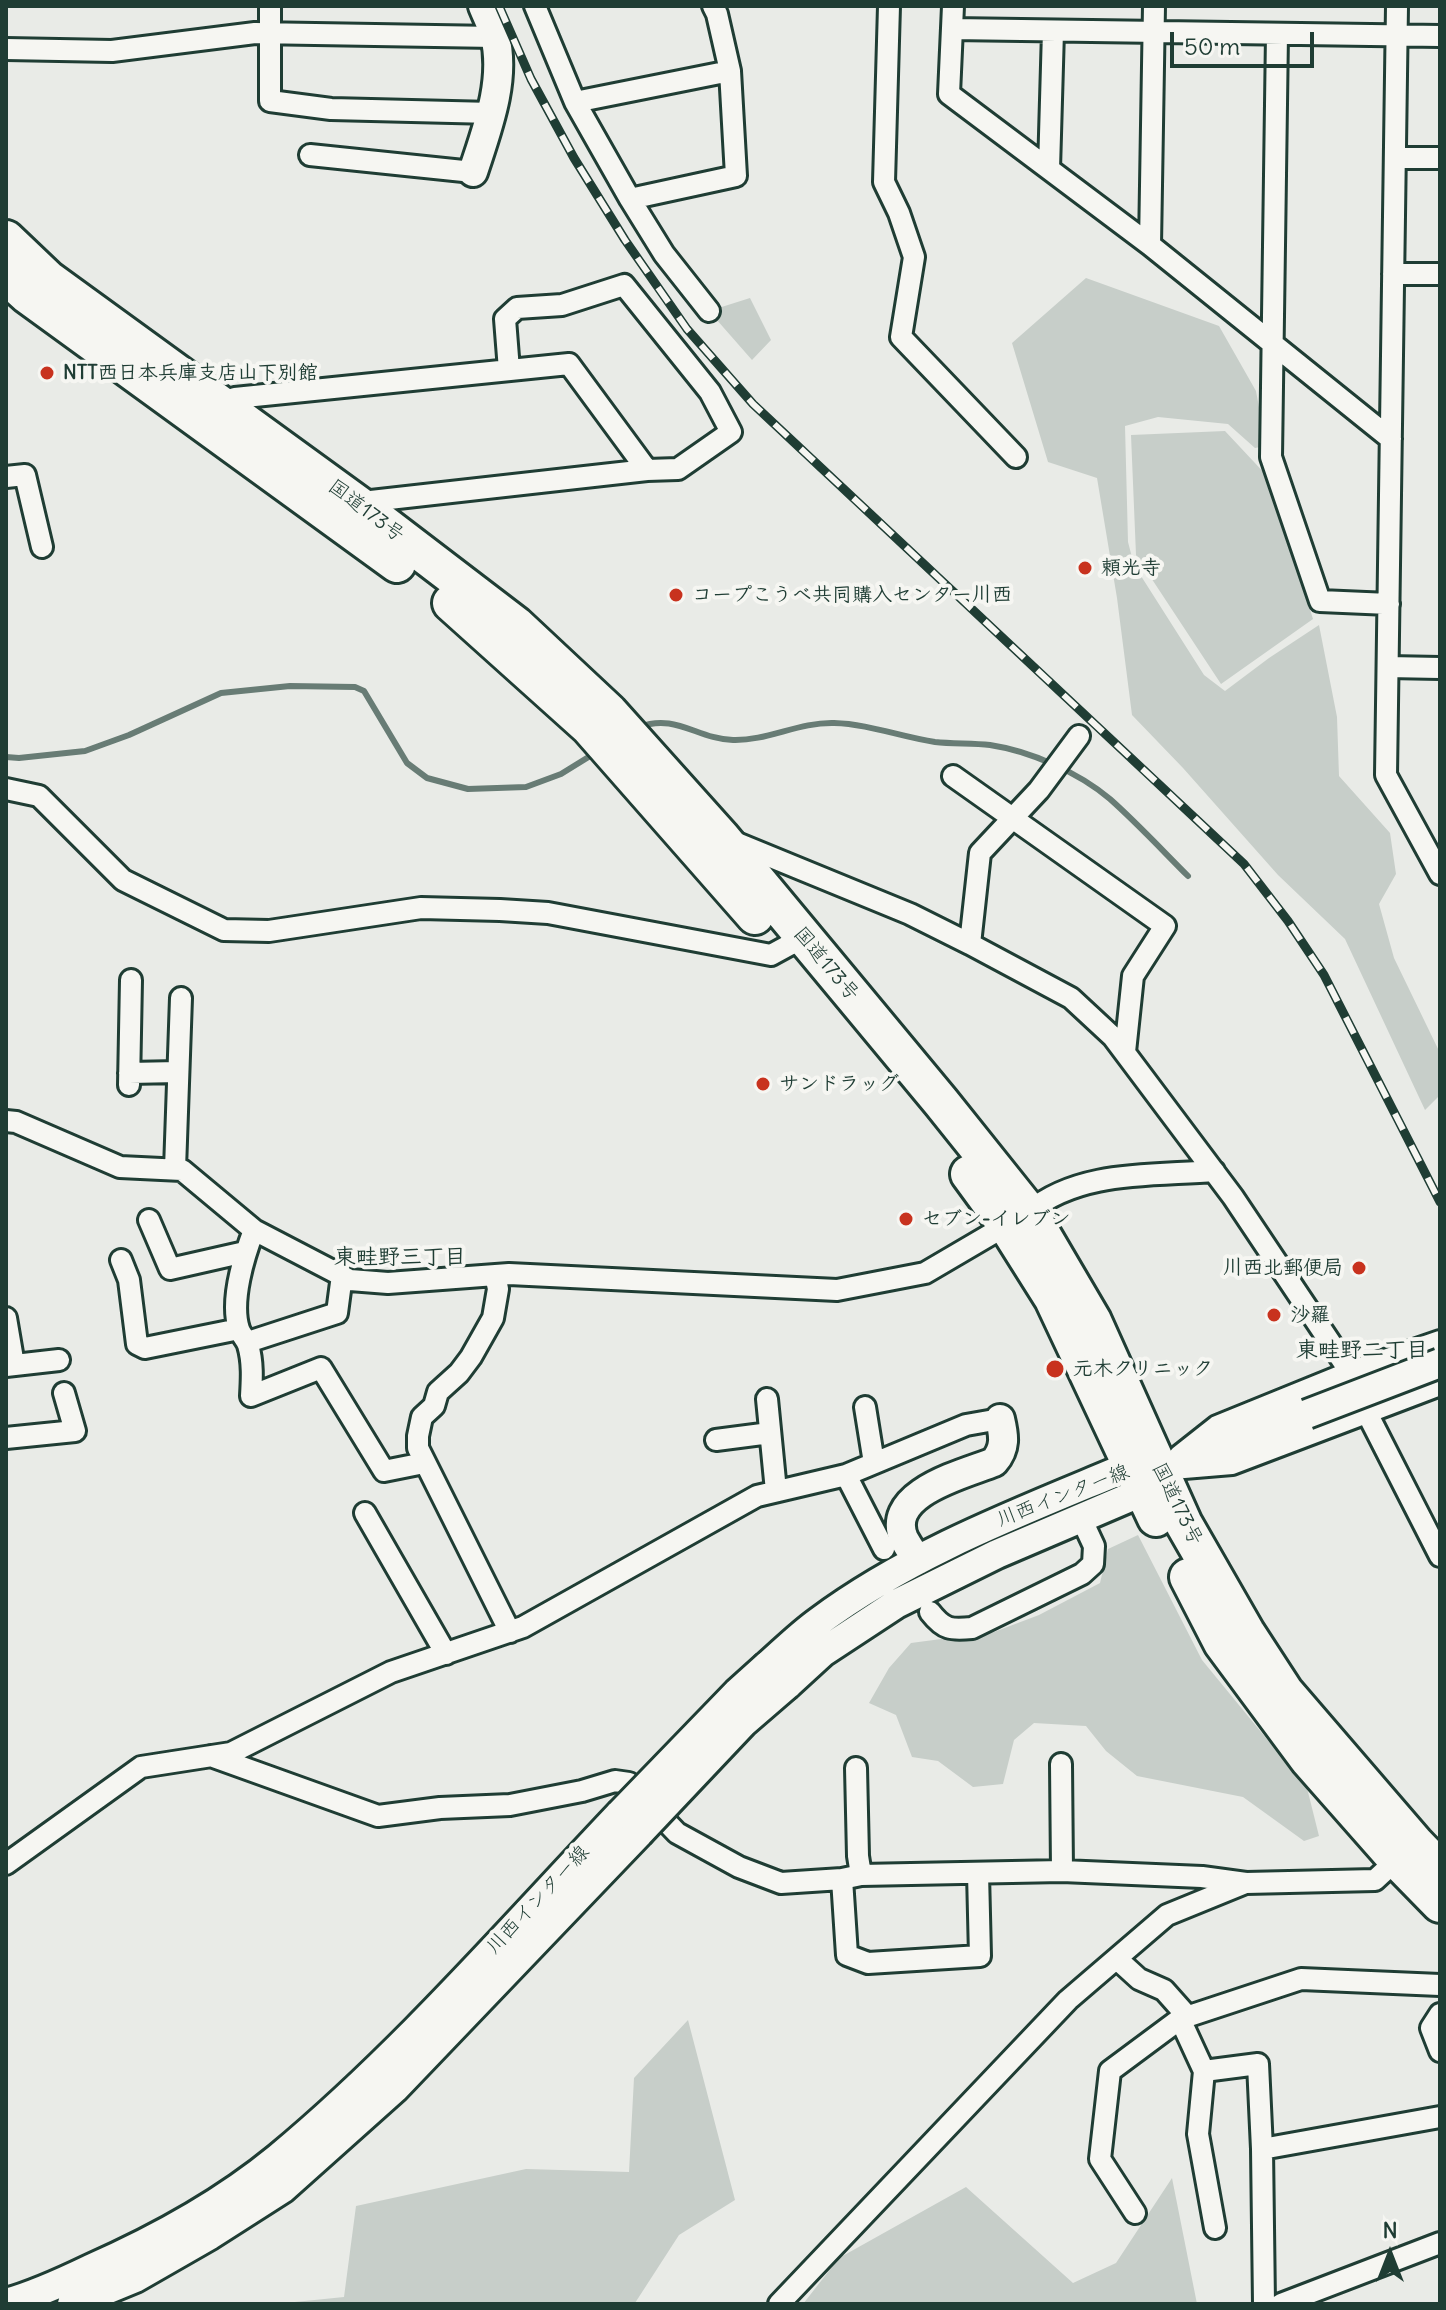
<!DOCTYPE html>
<meta charset="utf-8">
<style>
body{margin:0}
#map{position:relative;width:1446px;height:2310px;overflow:hidden;background:#e9ebe7;font-family:Delius,sans-serif}
canvas{display:block}
.frame{position:absolute;inset:0;border:8px solid #1f3d34;pointer-events:none}
.north{position:absolute;left:1350px;top:2214px;width:80px;height:80px;-webkit-text-stroke:6px #f6f6f2;paint-order:stroke;rotate:0deg;font-size:22px;font-weight:700;line-height:32px;text-align:center;color:#1f3d34}
.north::after{content:'';display:block;margin:auto;width:28px;height:36px;background:#1f3d34;clip-path:polygon(50% 0,100% 100%,50% 72%,0 100%)}
.scale{position:absolute;left:1170px;top:32px;width:144px;height:36px;box-sizing:border-box;border:4px solid #1f3d34;border-top:0;padding-left:10px;font-size:24px;line-height:28px;white-space:nowrap;color:#1f3d34;-webkit-text-stroke:6px #f6f6f2;paint-order:stroke}
</style>
<div id="map">
<canvas width="1446" height="2310"></canvas>
<div class="frame"></div>
<div class="north">N</div>
<div class="scale">50 m</div>
</div>
<script>
const g = document.querySelector('canvas').getContext('2d');
g.lineJoin = 'round';
function paint(path, color) { g.fillStyle = color; g.fill(path, 'evenodd'); }
function strokePath(path, color, width, dash) { g.strokeStyle = color; g.lineWidth = width; g.lineCap = dash ? 'butt' : 'round'; g.setLineDash(dash || []); g.stroke(path); }
function drawText(font, color, halo, rows, align = 'center') {
  g.font = font + ' Delius,"Klee One",sans-serif'; g.lineWidth = 8; g.setLineDash([]); g.textBaseline = 'middle'; g.strokeStyle = halo; g.fillStyle = color; for (const [text, x, y, turn = 0] of rows) {
    g.save(); g.translate(x, y); g.rotate((+turn || 0) * Math.PI / 180); g.textAlign = isNaN(turn) ? turn : align; if (halo) g.strokeText(text, 0, 0); g.fillText(text, 0, 0); g.restore();
  }
}
paint(new Path2D(`
 M 1086,278 L 1219,326 L 1256,391 L 1266,446 L 1255,448 L 1228,424 L 1158,417 L 1125,426 L 1128,542 L 1134,565 L 1204,675 L 1225,691 L 1269,658 L 1319,625 L 1337,717 L 1339,776 L 1390,833 L 1396,874 L 1379,904 L 1394,958 L 1440,1053 L 1440,1095 L 1425,1110 L 1345,939 L 1278,875 L 1183,768 L 1132,715 L 1117,598 L 1097,478 L 1048,462 L 1012,343 Z
 M 750,298 L 771,340 L 752,360 L 709,311 Z
 M 1225,431 L 1269,478 L 1313,619 L 1221,684 L 1136,555 L 1131,435 Z
 M 1138,1535 L 1202,1660 L 1307,1788 L 1319,1836 L 1304,1841 L 1243,1797 L 1137,1776 L 1106,1751 L 1086,1726 L 1034,1723 L 1014,1740 L 1003,1784 L 973,1787 L 938,1761 L 912,1757 L 896,1715 L 869,1703 L 889,1668 L 911,1643 L 994,1632 L 1039,1615 L 1100,1583 L 1108,1549 Z
 M 688,2020 L 735,2200 L 679,2235 L 635,2303 L 275,2304 L 344,2297 L 356,2206 L 526,2169 L 629,2172 L 634,2078 Z
 M 1172,2178 L 1197,2304 L 803,2304 L 839,2258 L 966,2187 L 1073,2283 L 1116,2263 Z`), '#c7cec9');
strokePath(new Path2D(`
 M 639,727 C 676,713 697,739 733,740 C 767,741 799,722 834,723 C 869,724 901,737 935,742 C 953,744 972,743 990,745 C 1030,751 1078,772 1110,799 C 1137,823 1162,850 1188,876
 M 6,757 L 19,758 L 85,751 L 129,735 L 221,693 L 290,686 L 355,687 L 364,691 L 407,763 L 427,778 L 468,789 L 526,787 L 561,774 L 595,753`), '#687c75', 6);
const street = new Path2D(`
 M 270,6 L 270,101 L 331,109 L 492,113
 M 535,6 L 575,102 L 630,199 L 664,254 L 709,311
 M 889,6 L 884,182 L 899,213 L 914,257 L 901,337 L 1016,457
 M 953,6 L 949,94 L 1150,245 L 1391,439
 M 1397,6 L 1386,775 L 1440,874
 M 952,29 L 1440,36
 M 1277,34 L 1271,457 L 1320,601 L 1389,604
 M 6,49 L 112,51 L 255,33 L 495,37
 M 575,102 L 730,71
 M 310,155 L 473,172
 M 1395,158 L 1440,158
 M 1049,169 L 1053,31
 M 630,199 L 736,176 L 730,71 L 717,14 L 713,6
 M 1150,245 L 1154,6
 M 1393,274 L 1440,274
 M 509,370 L 505,319 L 517,308 L 562,305 L 624,285 L 710,392 L 731,432 L 678,469 L 647,470
 M 220,403 L 235,398 L 569,364 L 647,470 L 371,501 L 359,505
 M 6,477 L 25,475 L 42,547
 M 1388,667 L 1440,668
 M 953,776 L 1165,926 L 1133,976 L 1125,1052
 M 6,789 L 39,796 L 123,880 L 224,930 L 269,931 L 421,908 L 500,910 L 548,913 L 771,955 L 804,937
 M 732,841 L 910,914 L 970,944 L 1071,998 L 1113,1037 L 1233,1197 L 1350,1372 L 1367,1413 L 1440,1556
 M 970,944 L 980,853 L 1039,790 L 1079,736
 M 129,1073 L 178,1072
 M 129,1085 L 131,980
 M 6,1121 L 16,1122 L 120,1167 L 182,1170 L 254,1230 L 350,1280 L 388,1283 L 509,1274 L 837,1290 L 925,1273 L 1029,1212 C 1079,1170 1152,1176 1214,1171
 M 175,1169 L 181,998
 M 149,1220 L 170,1269 L 245,1252
 M 254,1230 C 244,1256 230,1301 239,1329 C 241,1335 246,1339 248,1345 C 253,1362 252,1379 251,1396 L 321,1368 L 384,1471 L 424,1463
 M 121,1260 L 129,1280 L 137,1344 L 145,1348 L 239,1329
 M 495,1275 L 498,1289 L 493,1318 L 471,1357 L 459,1373 L 438,1392 L 434,1406 L 422,1417 L 418,1436 L 418,1448 L 510,1632
 M 6,1318 L 14,1365
 M 248,1342 L 337,1313 L 342,1275
 M 6,1366 L 59,1360
 M 767,1399 L 776,1491
 M 865,1407 L 874,1463
 M 6,1438 L 75,1431 L 64,1393
 M 716,1440 L 770,1433
 M 1179,1456 L 1217,1426 L 1350,1372 L 1440,1341
 M 1184,1468 L 1232,1464 L 1440,1385
 M 846,1475 L 884,1549
 M 365,1513 L 446,1654
 M 930,1612 C 944,1630 951,1630 972,1628 L 1082,1574 L 1093,1564 L 1094,1546 L 1081,1518
 M 211,1756 L 378,1816 L 440,1808 L 510,1805 L 582,1791 L 615,1781 L 629,1783 L 677,1833 L 739,1867 L 781,1883 L 842,1879 L 861,1875 L 1062,1871 L 1202,1877 L 1246,1883 L 1375,1880 L 1404,1853
 M 1061,1764 L 1062,1871
 M 856,1768 L 858,1856 L 861,1875
 M 6,1864 L 141,1767 L 231,1753 L 391,1672 L 523,1627 L 757,1496 L 846,1475 L 966,1425 L 1000,1419
 M 842,1879 L 847,1955 L 868,1963 L 980,1956 L 978,1873
 M 1117,1959 L 1139,1979 L 1164,1990 L 1188,2017
 M 1440,2014 L 1431,2028 L 1440,2051
 M 1204,2071 L 1198,2134 L 1215,2228
 M 1262,2149 L 1440,2117
 M 1135,2213 L 1100,2159 L 1110,2071 L 1180,2019
 M 779,2304 L 1068,2000 L 1167,1915 L 1243,1884
 M 1264,2304 L 1262,2149 L 1258,2064 L 1204,2071 L 1180,2019 L 1301,1979 L 1440,1985
 M 1281,2304 L 1440,2243`);
const secondary = new Path2D(`
 M 473,172 C 487,129 506,81 495,36 C 492,26 487,16 483,6
 M 918,1560 C 913,1554 908,1546 904,1539 C 884,1493 964,1474 994,1462 C 1006,1448 1004,1436 1000,1419
 M 767,1666 C 784,1651 800,1635 818,1622 C 912,1552 1023,1511 1130,1466 L 1151,1469
 M 787,1685 L 823,1652 L 896,1604 L 997,1554 L 1142,1492 L 1160,1470 L 1307,1414
 M 6,2303 C 35,2295 63,2282 90,2269 C 156,2240 222,2204 278,2158 C 402,2055 509,1931 620,1814
 M 72,2304 L 135,2278 L 210,2235 L 282,2189 L 395,2088 L 639,1833`);
const highway = new Path2D(`
 M 6,239 L 48,279 L 359,505 L 516,625 L 609,712 L 721,837 L 941,1102 L 1029,1212 L 1093,1321 L 1184,1524 L 1246,1632 L 1285,1692 L 1415,1843 L 1440,1869
 M 6,276 L 27,295 L 397,564
 M 451,603 L 589,727 L 755,916
 M 969,1174 L 1007,1226 L 1053,1299 L 1156,1518
 M 1188,1577 L 1222,1643 L 1308,1759 L 1397,1860 L 1440,1904`);
strokePath(street, '#1f3d34', 26);
strokePath(secondary, '#1f3d34', 34);
strokePath(highway, '#1f3d34', 42);
strokePath(street, '#f6f6f2', 20);
strokePath(secondary, '#f6f6f2', 28);
strokePath(highway, '#f6f6f2', 36);
const rail = new Path2D(`
 M 499,6 L 531,79 L 574,158 L 625,240 L 687,329 L 753,404 L 1244,864 L 1288,921 L 1324,975 L 1440,1202`);
strokePath(rail, '#1f3d34', 9);
strokePath(rail, '#f6f6f2', 6, [18]);
const secondaryBridge = new Path2D(`
 M 1307,1414 L 1440,1363
 M 620,1814 L 737,1693 L 767,1666
 M 639,1833 L 743,1723 L 787,1685`);
strokePath(secondaryBridge, '#1f3d34', 34, []);
strokePath(secondaryBridge, '#f6f6f2', 28);
for (const [x, y, r, color] of [
 [47,373,8,"#c8321e"],
 [1085,568,8,"#c8321e"],
 [676,595,8,"#c8321e"],
 [763,1084,8,"#c8321e"],
 [906,1219,8,"#c8321e"],
 [1359,1268,8,"#c8321e"],
 [1274,1315,8,"#c8321e"],
 [1055,1369,10,"#c8321e"]
]) { const dot = new Path2D(); dot.arc(x, y, r, 0, 2 * Math.PI); g.fillStyle = color; g.fill(dot); strokePath(dot, '#f6f6f2', 3); }
drawText('bold 20px', '#1f3d34', '#f6f6f2', [
 ["NTT西日本兵庫支店山下別館",63,373],
 ["頼光寺",1101,568],
 ["コープこうべ共同購入センター川西",692,595],
 ["サンドラッグ",779,1084],
 ["セブン-イレブン",922,1219],
 ["川西北郵便局",1343,1268,"right"],
 ["沙羅",1290,1315],
 ["元木クリニック",1073,1369]
], 'left');
drawText('20px', '#1f3d34', '#f6f6f2', [
 ["国道173号",366,511,37],
 ["国道173号",826,964,50],
 ["川西インター線",1063,1496,-21],
 ["国道173号",1177,1504,64],
 ["川西インター線",538,1900,-47]
]);
drawText('bold 22px', '#1f3d34', '#f6f6f2', [
 ["東畦野三丁目",400,1258],
 ["東畦野二丁目",1362,1351]
]);
</script>
